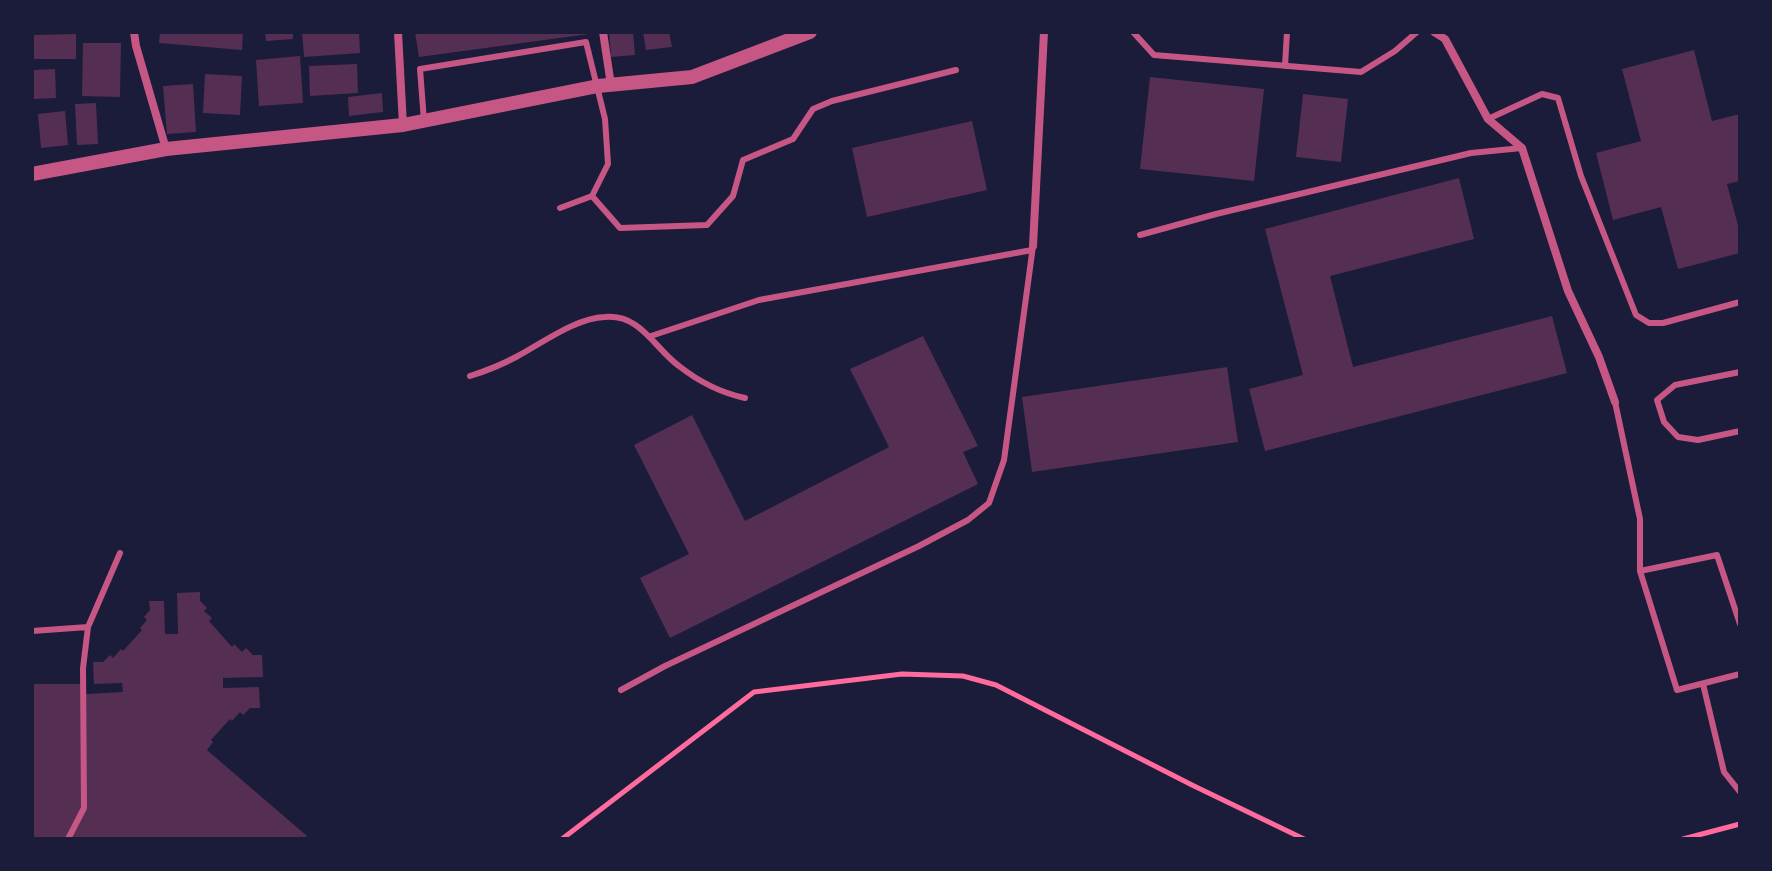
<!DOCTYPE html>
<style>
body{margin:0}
#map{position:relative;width:1772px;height:871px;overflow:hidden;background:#1b1b3a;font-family:Rubik,sans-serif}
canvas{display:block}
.frame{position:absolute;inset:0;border:34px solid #1b1b3a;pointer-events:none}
</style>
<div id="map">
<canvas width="1772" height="871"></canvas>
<div class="frame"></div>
</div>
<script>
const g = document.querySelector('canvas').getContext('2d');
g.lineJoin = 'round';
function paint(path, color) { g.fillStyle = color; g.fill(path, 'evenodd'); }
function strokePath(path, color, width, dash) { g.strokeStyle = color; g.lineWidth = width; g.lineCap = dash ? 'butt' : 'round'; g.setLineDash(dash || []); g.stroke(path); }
paint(new Path2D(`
 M 160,32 L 243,32 L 242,50 L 159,43 Z
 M 265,32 L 293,32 L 293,39 L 266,41 Z
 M 302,32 L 359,32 L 360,53 L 304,57 Z
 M 415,32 L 589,32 L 589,34 L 419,57 Z
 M 609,32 L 633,32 L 635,55 L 611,57 Z
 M 643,32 L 669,32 L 672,47 L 646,50 Z
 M 76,34 L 76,59 L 32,59 L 32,35 Z
 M 83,43 L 121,43 L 120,97 L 82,96 Z
 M 1694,50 L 1712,121 L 1740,114 L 1740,181 L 1727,184 L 1740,233 L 1740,253 L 1678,269 L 1661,207 L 1613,220 L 1596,153 L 1641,141 L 1622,69 Z
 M 300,56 L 303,103 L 259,106 L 256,60 Z
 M 357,64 L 358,93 L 310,96 L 309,66 Z
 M 55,69 L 56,98 L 34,99 L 33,70 Z
 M 205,74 L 242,76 L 240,115 L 203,113 Z
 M 1150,77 L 1264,89 L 1254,181 L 1140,169 Z
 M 193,84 L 196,132 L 167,134 L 163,86 Z
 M 382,93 L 383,112 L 349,116 L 348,97 Z
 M 1303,94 L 1348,99 L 1341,162 L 1296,157 Z
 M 96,103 L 98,144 L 77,145 L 75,104 Z
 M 65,111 L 68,145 L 41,148 L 38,114 Z
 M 972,121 L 987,190 L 867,217 L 852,148 Z
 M 1459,178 L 1474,239 L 1330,276 L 1353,367 L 1552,316 L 1567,373 L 1265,451 L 1249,389 L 1303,375 L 1265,229 Z
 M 923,336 L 978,446 L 963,452 L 978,484 L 670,638 L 640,578 L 689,554 L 634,445 L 692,415 L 745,521 L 889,447 L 850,369 Z
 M 1227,367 L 1238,442 L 1032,472 L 1022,397 Z
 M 200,592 L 200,601 L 207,608 L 204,611 L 212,618 L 209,621 L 232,647 L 234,644 L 242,652 L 246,648 L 253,655 L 262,655 L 263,677 L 223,678 L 223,688 L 259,687 L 260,708 L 250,708 L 243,715 L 240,712 L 232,721 L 230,719 L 211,740 L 213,742 L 207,750 L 307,836 L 305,839 L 32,839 L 32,684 L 86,684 L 86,694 L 123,692 L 122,683 L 94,684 L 93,662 L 103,662 L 110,655 L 113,658 L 121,649 L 123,651 L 142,630 L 140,628 L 147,620 L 144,617 L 150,610 L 149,601 L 164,601 L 165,634 L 178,634 L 177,593 Z`), '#542f53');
strokePath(new Path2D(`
 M 562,839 L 754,692 L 902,674 L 963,676 L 996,685 L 1192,785 L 1304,839
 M 1683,839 L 1740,824`), '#ff6b9d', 5);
strokePath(new Path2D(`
 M 1133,32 L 1154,55 L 1361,72 L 1395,51 L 1417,32
 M 1285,66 L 1287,32
 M 1488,119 L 1542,94 L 1558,98 L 1581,176 L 1636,315 L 1649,323 L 1663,323 L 1740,302
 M 424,121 L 420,69 L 586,42 L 605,119 L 608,164 L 592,196 L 560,208
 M 592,196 L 620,228 L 707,225 L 733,196 L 743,160 L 793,139 L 813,109 L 832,101 L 956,70
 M 1140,235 L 1216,214 L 1471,153 L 1522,148
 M 651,336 L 759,300 L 1032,250
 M 1740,372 L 1675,385 L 1657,400 L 1664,422 L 1678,437 L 1698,440 L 1740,431
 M 470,376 C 486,371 501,365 516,357 C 541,344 575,318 605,317 C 641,314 654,348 679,366 C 698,381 722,393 745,398
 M 1615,402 L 1640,519 L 1640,571 L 1677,690 L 1740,674
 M 1640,571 L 1717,555 L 1740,624
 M 32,631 L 88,627 L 120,553
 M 1703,684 L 1724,772 L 1740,792
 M 621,690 L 665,666 L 919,546 L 968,520 L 989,503 L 1004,460 L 1033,246
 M 68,839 L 84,808 L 83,668 L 88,627`), '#c65784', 6);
strokePath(new Path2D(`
 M 134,32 L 136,46 L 166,149
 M 398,32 L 403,125
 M 603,32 L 611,85
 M 1434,32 L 1445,39 L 1488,119 L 1522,148 L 1568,291 L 1599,357 L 1615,402
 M 1033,246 L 1044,32`), '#c65784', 8);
strokePath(new Path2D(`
 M 32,174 L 166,149 L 403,125 L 598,86 L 692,77 L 810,32`), '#c65784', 14);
</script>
